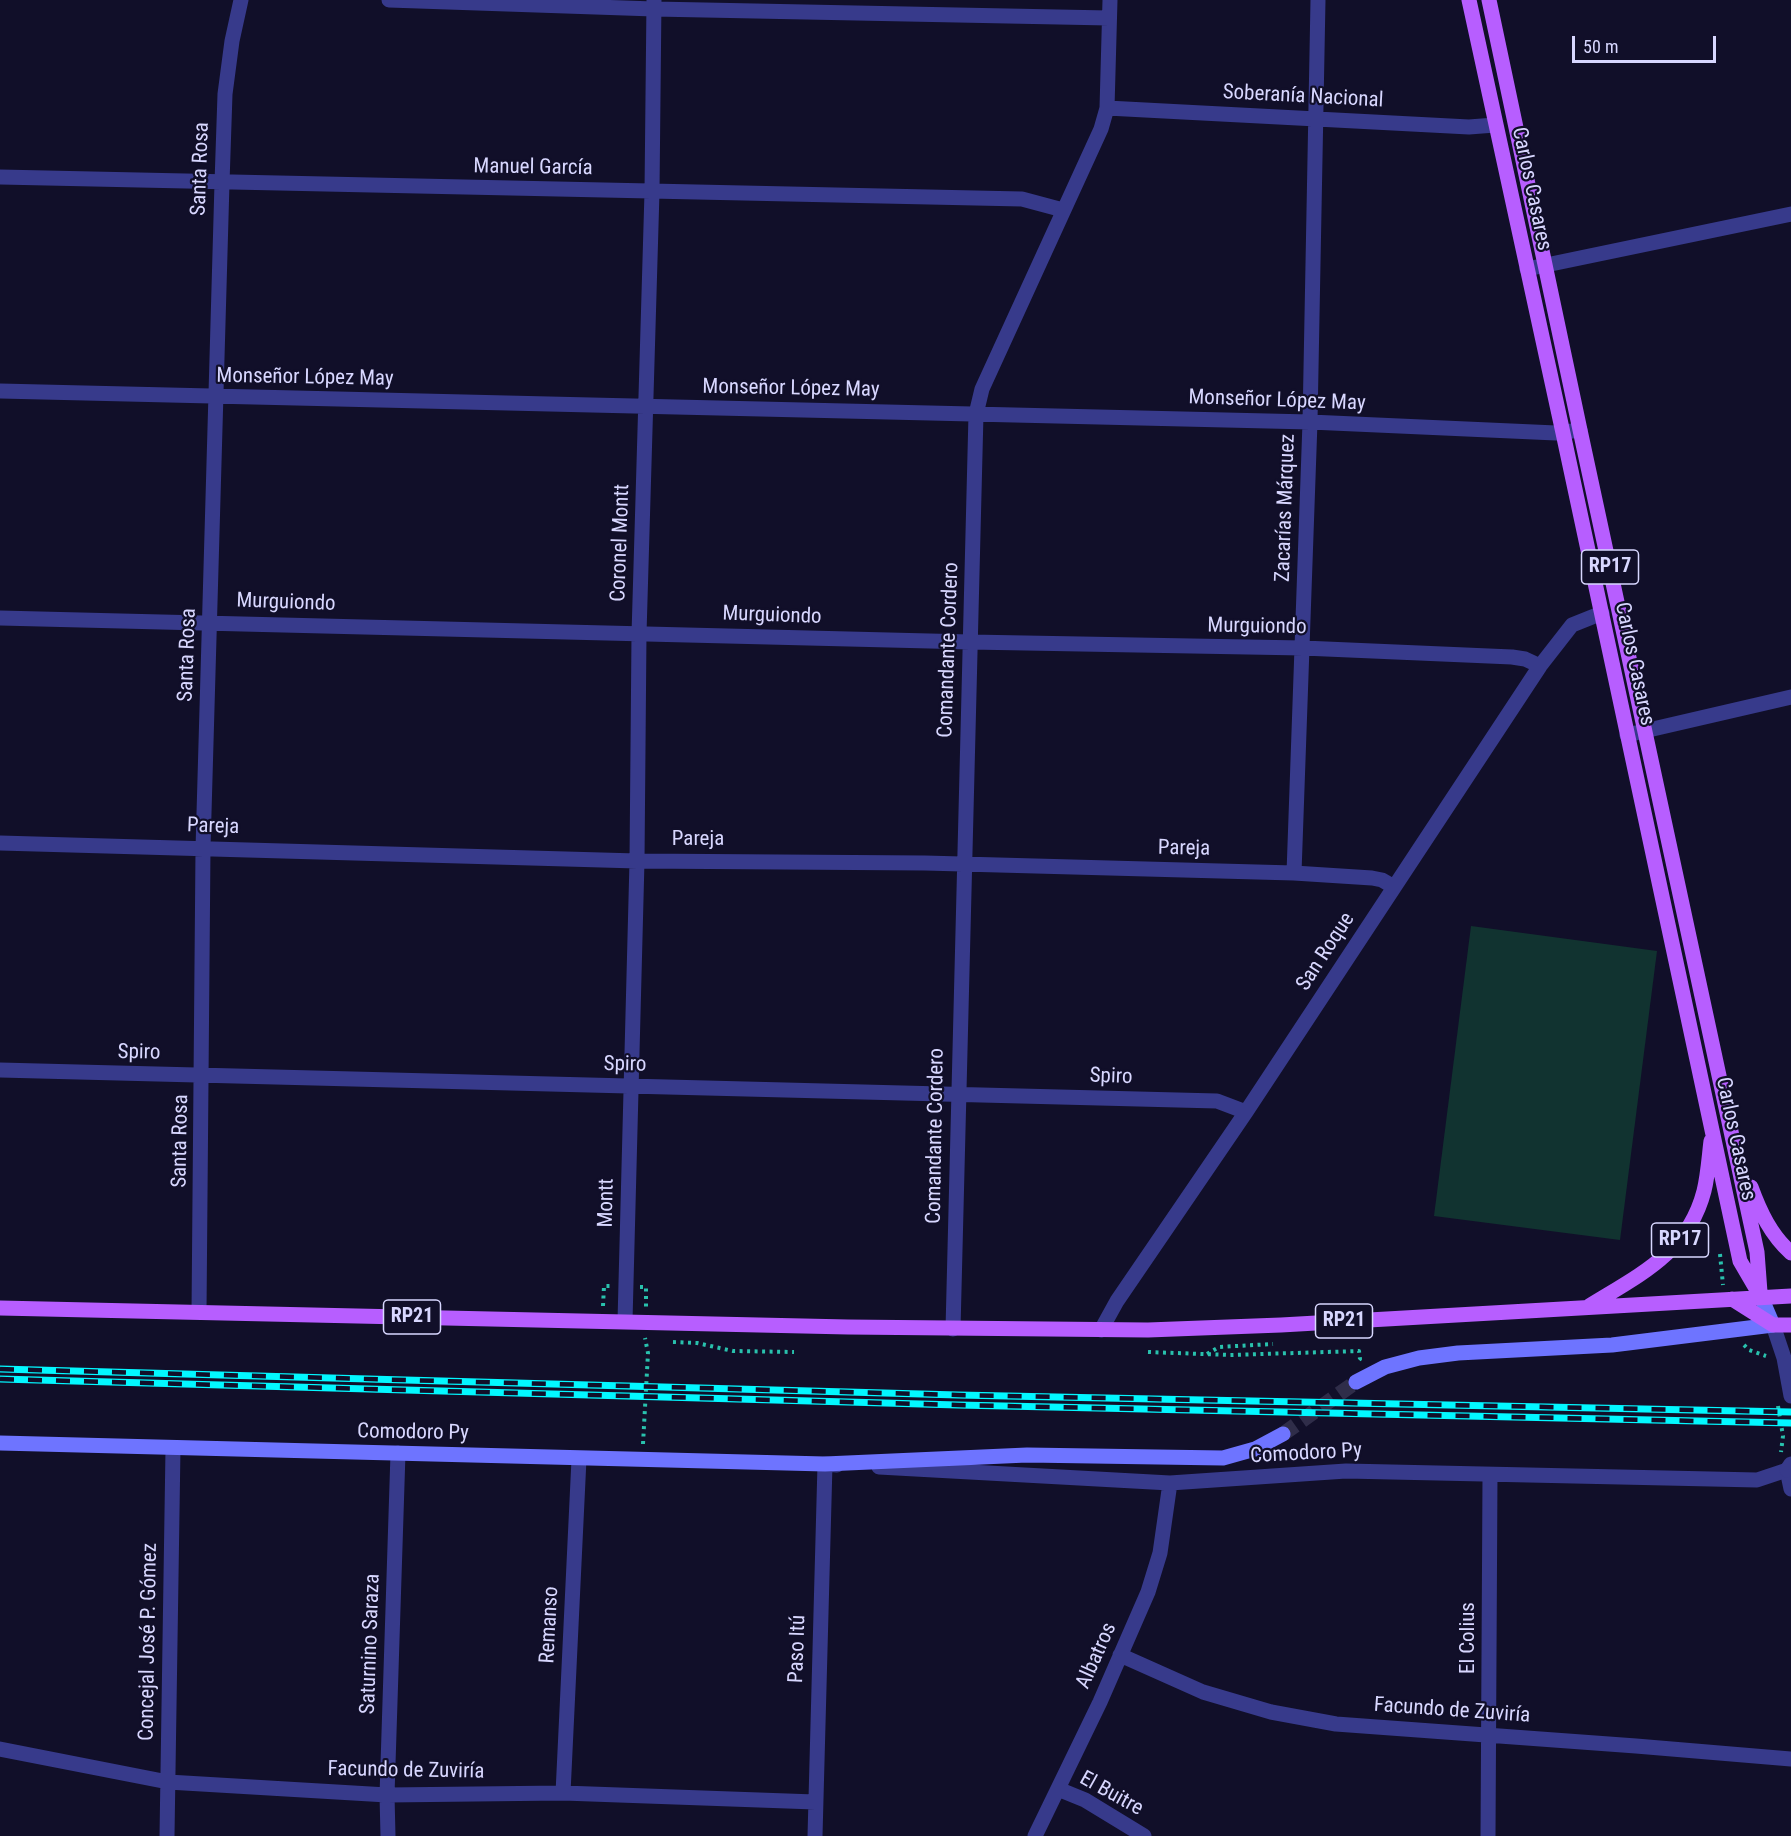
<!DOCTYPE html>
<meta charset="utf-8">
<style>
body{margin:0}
#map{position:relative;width:1791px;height:1836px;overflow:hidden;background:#110f29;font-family:"Roboto Condensed",sans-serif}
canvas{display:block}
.scale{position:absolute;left:1572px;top:36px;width:144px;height:27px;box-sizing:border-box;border:3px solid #d8d7ff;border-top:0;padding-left:8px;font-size:18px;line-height:21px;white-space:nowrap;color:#d8d7ff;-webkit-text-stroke:4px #110f29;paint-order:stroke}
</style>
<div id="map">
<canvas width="1791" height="1836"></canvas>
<div class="scale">50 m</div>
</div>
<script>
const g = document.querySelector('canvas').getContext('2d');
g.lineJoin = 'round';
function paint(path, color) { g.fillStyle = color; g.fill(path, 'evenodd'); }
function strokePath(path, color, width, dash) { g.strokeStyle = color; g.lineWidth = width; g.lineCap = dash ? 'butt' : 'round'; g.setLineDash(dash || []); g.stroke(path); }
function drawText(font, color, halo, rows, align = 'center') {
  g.font = font + ' "Roboto Condensed",sans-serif'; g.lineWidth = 4.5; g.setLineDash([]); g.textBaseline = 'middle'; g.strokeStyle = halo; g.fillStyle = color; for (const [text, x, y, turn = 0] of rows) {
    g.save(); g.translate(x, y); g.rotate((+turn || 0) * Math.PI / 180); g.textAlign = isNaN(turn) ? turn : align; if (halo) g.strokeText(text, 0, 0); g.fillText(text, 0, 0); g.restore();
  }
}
paint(new Path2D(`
 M 1471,926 L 1657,951 L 1620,1240 L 1434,1216 Z`), '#113330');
strokePath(new Path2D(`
 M 1283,1434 L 1356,1382`), '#2f2d49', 15, [15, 8]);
strokePath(new Path2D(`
 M 1720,1254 L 1723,1285
 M 640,1287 L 646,1287 L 646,1307
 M 603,1306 L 604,1286 L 611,1286
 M 673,1342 L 697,1343 L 733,1351 L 794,1352
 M 1744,1345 L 1749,1350 L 1766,1356
 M 1148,1352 L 1230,1355 L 1359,1351 L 1360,1359 L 1358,1361
 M 1207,1354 L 1219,1347 L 1273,1344
 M 1778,1406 L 1783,1436 L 1781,1452
 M 643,1444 L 648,1353 L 645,1338`), '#29c1ad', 4, [3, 4.5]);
strokePath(new Path2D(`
 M 389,0 L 654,9 L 1109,18
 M 1107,108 L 1469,127 L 1495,125
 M 0,177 L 1022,199 L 1063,210
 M 1527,269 L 1791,214
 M 0,391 L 1310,422 L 1556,433 L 1580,430
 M 0,618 L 970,642 L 1303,648 L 1512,657 L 1525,659 L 1540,666
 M 1627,735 L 1791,697
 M 0,843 L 637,861 L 925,863 L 1294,873 L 1372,878 L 1382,880 L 1394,887
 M 1294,873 L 1310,422 L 1318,0
 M 0,1070 L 1217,1101 L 1246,1112
 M 199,1312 L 203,848 L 222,183 L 225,94 L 232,41 L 241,0
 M 625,1321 L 637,861 L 639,634 L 652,192 L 654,0
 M 953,1329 L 976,414 L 982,389 L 1101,129 L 1107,108 L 1110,0
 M 1101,1330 L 1117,1301 L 1246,1112 L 1540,666 L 1572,625 L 1602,613
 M 879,1467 L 1170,1483 L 1346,1471 L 1757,1480 L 1787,1470 L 1791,1489
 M 1120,1655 L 1203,1692 L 1271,1712 L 1336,1724 L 1636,1746 L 1791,1759
 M 0,1749 L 168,1782 L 387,1795 L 563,1793 L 815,1802
 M 1058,1789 L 1085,1800 L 1144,1836
 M 563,1793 L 579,1459
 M 167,1836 L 173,1448
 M 388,1836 L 387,1795 L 398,1453
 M 815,1836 L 825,1464 L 837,1465
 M 1035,1836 L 1100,1702 L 1148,1592 L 1160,1553 L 1170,1483
 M 1488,1836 L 1490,1475`), '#373a8b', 15);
strokePath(new Path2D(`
 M 1773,1325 L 1784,1358 L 1791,1396
 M 1787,1470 L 1791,1464`), '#373a8b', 15);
strokePath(new Path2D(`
 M 1356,1382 L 1385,1367 L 1419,1358 L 1458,1353 L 1612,1345 L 1773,1325 L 1761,1297
 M 0,1443 L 825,1464 L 1027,1455 L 1223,1458 L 1255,1449 L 1283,1434`), '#6e74ff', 15);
strokePath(new Path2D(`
 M 1469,0 L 1563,433 L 1740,1261 L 1761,1297
 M 1489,0 L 1580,430 L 1757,1252 L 1760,1292
 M 1751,1187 C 1760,1212 1771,1235 1791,1253
 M 1732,1299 L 1773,1325 L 1791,1325
 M 1589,1306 C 1639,1275 1688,1253 1704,1191 C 1708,1175 1709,1157 1711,1141
 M 0,1308 L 848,1327 L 1148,1330 L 1281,1325 L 1791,1296`), '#b75eff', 15);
const rail = new Path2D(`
 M 0,1369 L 958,1395 L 1791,1412
 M 0,1379 L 958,1405 L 1791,1423`);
strokePath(rail, '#03f7ff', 7);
strokePath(rail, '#110f29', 4.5, [14]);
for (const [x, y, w] of [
 [1610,567,57],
 [1680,1240,57],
 [412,1317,57],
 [1344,1321,57]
]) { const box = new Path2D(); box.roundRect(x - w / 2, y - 17, w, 34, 4.5); g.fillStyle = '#110f29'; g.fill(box); strokePath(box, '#d8d7ff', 1.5); }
drawText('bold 20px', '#d8d7ff', null, [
 ["RP17",1610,567],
 ["RP17",1680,1240],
 ["RP21",412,1317],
 ["RP21",1344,1321]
]);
drawText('21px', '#d8d7ff', '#110f29', [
 ["Soberanía Nacional",1303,97,3],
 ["Manuel García",533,168,1],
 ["Santa Rosa",201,169,-88],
 ["Carlos Casares",1531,189,78],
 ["Monseñor López May",305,378,1],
 ["Monseñor López May",791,389,1],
 ["Monseñor López May",1277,401,2],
 ["Zacarías Márquez",1286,508,-88],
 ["Coronel Montt",621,543,-88],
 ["Murguiondo",286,603,2],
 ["Murguiondo",772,616,2],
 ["Murguiondo",1257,627,1],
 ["Comandante Cordero",949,650,-88],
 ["Santa Rosa",188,655,-88],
 ["Carlos Casares",1634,664,78],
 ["Pareja",213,827,2],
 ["Pareja",698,840],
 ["Pareja",1184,849,1],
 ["San Roque",1326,952,-57],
 ["Spiro",139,1053,1],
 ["Spiro",625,1065,1],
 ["Spiro",1111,1077,2],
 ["Comandante Cordero",936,1136,-89],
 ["Carlos Casares",1735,1139,78],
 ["Santa Rosa",181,1141,-89],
 ["Montt",607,1203,-89],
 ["Comodoro Py",413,1433,1],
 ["Comodoro Py",1306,1454,-3],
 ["Remanso",550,1625,-87],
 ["El Colius",1469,1638,-90],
 ["Concejal José P. Gómez",149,1642,-89],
 ["Saturnino Saraza",371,1644,-88],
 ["Paso Itú",798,1649,-88],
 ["Albatros",1097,1656,-66],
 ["Facundo de Zuviría",1452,1711,4],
 ["Facundo de Zuviría",406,1771,1],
 ["El Buitre",1111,1794,29]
]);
</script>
